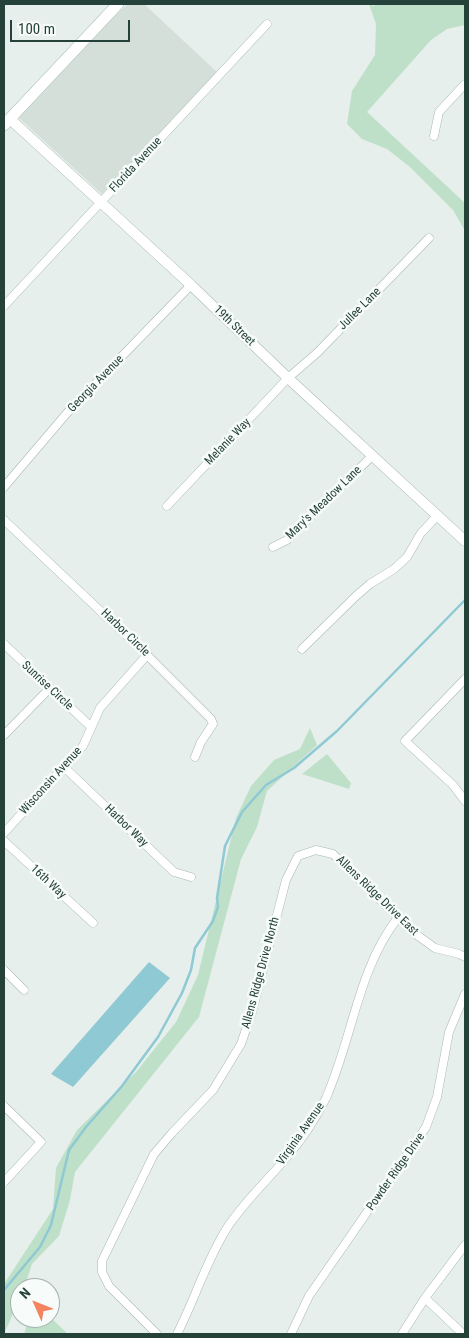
<!DOCTYPE html>
<style>
body{margin:0}
#map{position:relative;width:469px;height:1338px;overflow:hidden;background:#e6efeb;font-family:"Roboto Condensed",sans-serif}
canvas{display:block}
.frame{position:absolute;inset:0;border:5px solid #24423a;pointer-events:none}
.north{position:absolute;left:10px;top:1278px;width:50px;height:50px;box-sizing:border-box;background:#f7fbf9;border:1px solid #a3b1ad;border-radius:50%;rotate:314deg;font-size:14px;font-weight:700;line-height:20px;text-align:center;color:#24423a}
.north::after{content:'';display:block;margin:auto;width:18px;height:22px;background:#f4845f;clip-path:polygon(50% 0,100% 100%,50% 72%,0 100%)}
.scale{position:absolute;left:10px;top:20px;width:120px;height:22px;box-sizing:border-box;border:2px solid #24423a;border-top:0;padding-left:6px;font-size:15px;line-height:18px;white-space:nowrap;color:#24423a;-webkit-text-stroke:4px #f7fbf9;paint-order:stroke}
</style>
<div id="map">
<canvas width="469" height="1338"></canvas>
<div class="frame"></div>
<div class="north">N</div>
<div class="scale">100 m</div>
</div>
<script>
const g = document.querySelector('canvas').getContext('2d');
g.lineJoin = 'round';
function paint(path, color) { g.fillStyle = color; g.fill(path, 'evenodd'); }
function strokePath(path, color, width, dash) { g.strokeStyle = color; g.lineWidth = width; g.lineCap = dash ? 'butt' : 'round'; g.setLineDash(dash || []); g.stroke(path); }
function drawText(font, color, halo, rows, align = 'center') {
  g.font = font + ' "Roboto Condensed",sans-serif'; g.lineWidth = 5; g.setLineDash([]); g.textBaseline = 'middle'; g.strokeStyle = halo; g.fillStyle = color; for (const [text, x, y, turn = 0] of rows) {
    g.save(); g.translate(x, y); g.rotate((+turn || 0) * Math.PI / 180); g.textAlign = isNaN(turn) ? turn : align; if (halo) g.strokeText(text, 0, 0); g.fillText(text, 0, 0); g.restore();
  }
}
paint(new Path2D(`
 M 128,4 L 144,4 L 217,72 L 102,194 L 18,117 L 113,17 Z`), '#d4dfda');
paint(new Path2D(`
 M 369,4 L 373,6 L 377,4 L 465,4 L 465,25 L 447,29 L 431,40 L 367,112 L 465,203 L 465,231 L 453,210 L 410,167 L 387,149 L 362,139 L 347,124 L 352,91 L 375,55 L 376,24 Z
 M 310,728 L 317,745 L 267,791 L 257,827 L 241,859 L 199,1017 L 75,1172 L 70,1200 L 59,1236 L 32,1264 L 24,1288 L 20,1288 L 20,1298 L 4,1334 L 4,1284 L 53,1209 L 56,1168 L 77,1130 L 136,1072 L 176,1022 L 198,975 L 236,818 L 251,786 L 274,760 L 300,749 Z
 M 327,754 L 351,783 L 349,789 L 302,774 Z
 M 50,1317 L 68,1334 L 24,1334 L 29,1318 L 50,1318 Z`), '#bfe0c8');
paint(new Path2D(`
 M 149,962 L 170,978 L 73,1087 L 51,1074 Z`), '#8ec9d4');
strokePath(new Path2D(`
 M 4,1290 L 40,1247 L 51,1225 L 69,1150 L 86,1127 L 122,1086 L 158,1037 L 182,993 L 191,970 L 195,948 L 213,921 L 218,907 L 217,898 L 225,846 L 242,812 L 266,785 L 294,768 L 337,731 L 465,600`), '#8ec9d4', 2.5);
const minor = new Path2D(`
 M 434,136 L 439,112 L 465,84
 M 4,306 L 267,24
 M 4,487 L 67,413 L 191,285
 M 167,506 L 288,378 L 317,353 L 429,238
 M 4,520 L 147,655 L 211,719 L 213,724 L 201,742 L 195,757
 M 273,547 L 287,540 L 373,455
 M 4,644 L 91,727
 M 302,649 L 356,596 L 370,584 L 394,569 L 407,557 L 421,533 L 438,515
 M 465,679 L 405,741 L 453,785 L 465,801
 M 4,735 L 50,688
 M 64,767 L 174,872 L 191,877
 M 4,833 L 83,746 L 100,708 L 147,655
 M 4,841 L 93,923
 M 4,970 L 24,990
 M 4,1106 L 41,1142 L 4,1182
 M 425,1298 L 463,1334
 M 157,1334 L 109,1286 L 102,1272 L 102,1261 L 154,1154 L 172,1133 L 213,1090 L 241,1044 L 252,1012 L 286,880 L 298,856 L 316,850 L 333,854 L 414,933 L 435,948 L 459,954 L 465,957
 M 177,1334 C 195,1299 206,1261 227,1228 C 244,1202 267,1181 286,1158 C 301,1141 316,1118 326,1098 C 352,1040 358,969 397,919
 M 291,1334 L 309,1296 L 426,1127 L 437,1097 L 449,1032 L 465,994
 M 402,1334 L 425,1298 L 465,1245`);
const tertiary = new Path2D(`
 M 10,119 L 191,285 L 288,378 L 465,541`);
const secondary = new Path2D(`
 M 4,125 L 118,4`);
strokePath(minor, '#a8b8b2', 9);
strokePath(tertiary, '#a8b8b2', 11);
strokePath(secondary, '#a4bbb3', 12);
strokePath(minor, '#fff', 8);
strokePath(tertiary, '#fff', 10);
strokePath(secondary, '#fff', 11);
drawText('12px', '#24423a', '#f7fbf9', [
 ["Florida Avenue",136,165,-47],
 ["Jullee Lane",360,309,-45],
 ["19th Street",234,326,44],
 ["Georgia Avenue",96,384,-46],
 ["Melanie Way",228,442,-46],
 ["Mary's Meadow Lane",324,503,-44],
 ["Harbor Circle",125,633,44],
 ["Sunrise Circle",47,686,43],
 ["Wisconsin Avenue",51,781,-48],
 ["Harbor Way",126,826,44],
 ["16th Way",48,882,43],
 ["Allens Ridge Drive East",377,896,44],
 ["Allens Ridge Drive North",261,973,-75],
 ["Virginia Avenue",301,1134,-55],
 ["Powder Ridge Drive",396,1172,-55]
]);
</script>
